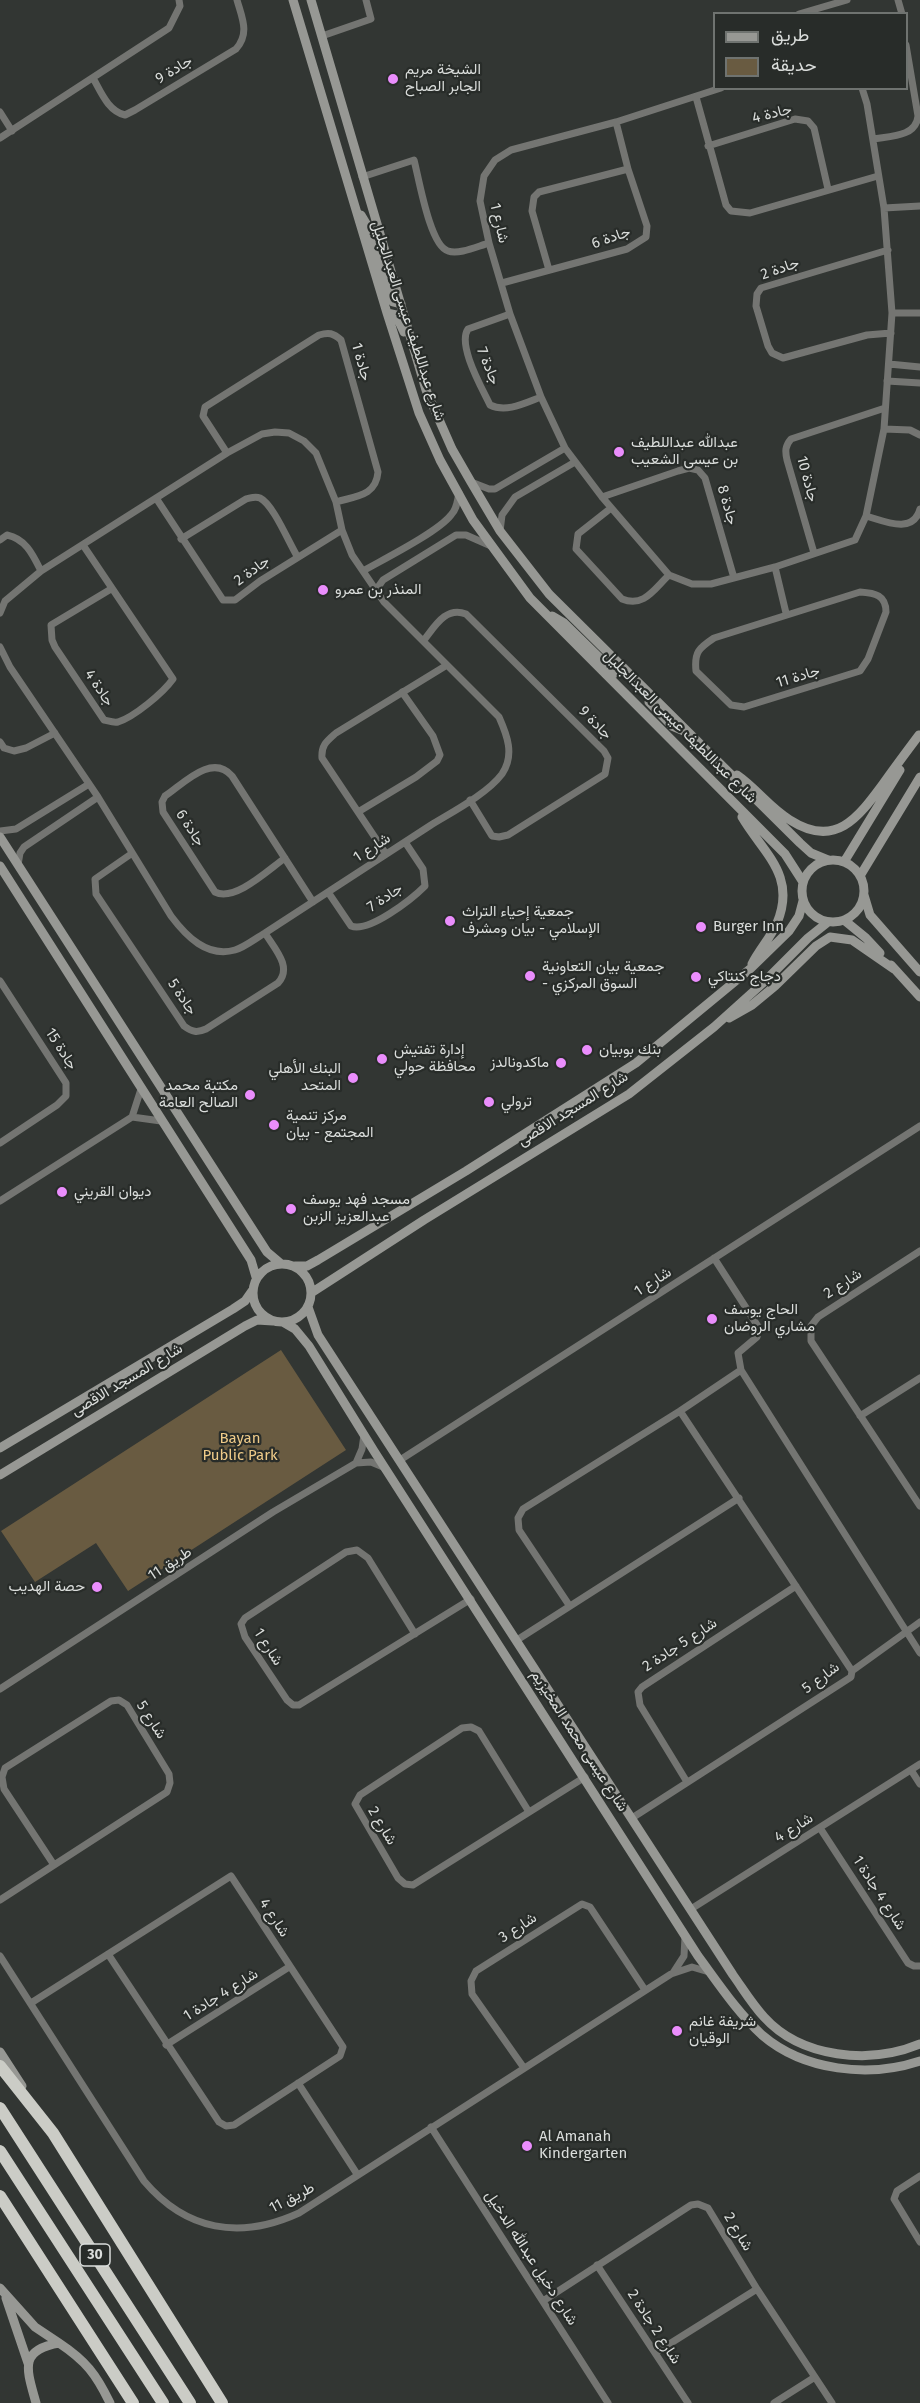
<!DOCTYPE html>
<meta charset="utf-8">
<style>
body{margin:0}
#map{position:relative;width:920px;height:2403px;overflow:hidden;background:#323633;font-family:"Fira Sans",Vazirmatn,sans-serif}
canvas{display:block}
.legend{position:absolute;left:713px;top:12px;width:195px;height:78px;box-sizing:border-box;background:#282c29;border:2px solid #6f7370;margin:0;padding:8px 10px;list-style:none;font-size:18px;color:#dadddb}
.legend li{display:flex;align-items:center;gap:12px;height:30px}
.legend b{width:30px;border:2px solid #6f7370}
</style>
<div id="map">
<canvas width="920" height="2403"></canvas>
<ul class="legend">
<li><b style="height:8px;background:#979894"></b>طريق</li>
<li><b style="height:16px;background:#695b41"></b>حديقة</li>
</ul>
</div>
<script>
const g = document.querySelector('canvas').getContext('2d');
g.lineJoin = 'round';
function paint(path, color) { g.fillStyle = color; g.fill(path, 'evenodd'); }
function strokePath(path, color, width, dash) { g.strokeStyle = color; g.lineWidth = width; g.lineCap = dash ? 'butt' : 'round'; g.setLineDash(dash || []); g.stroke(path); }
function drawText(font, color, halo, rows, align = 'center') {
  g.font = font + ' "Fira Sans",Vazirmatn,sans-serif'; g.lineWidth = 4.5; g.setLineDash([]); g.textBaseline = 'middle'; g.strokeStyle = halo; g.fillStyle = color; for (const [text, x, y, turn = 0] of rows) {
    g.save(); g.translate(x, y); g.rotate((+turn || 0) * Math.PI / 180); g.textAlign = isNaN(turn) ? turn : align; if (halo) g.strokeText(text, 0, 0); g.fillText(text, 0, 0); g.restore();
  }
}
paint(new Path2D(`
 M 281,1350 L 346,1450 L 128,1591 L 96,1543 L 35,1582 L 1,1531 Z`), '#695b41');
strokePath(new Path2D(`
 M 898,0 L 902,14
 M 799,14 L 847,0
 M 322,36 L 371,19 L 366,0
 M 93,78 C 101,92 108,111 125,115 L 135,110 L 236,49 C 250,33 242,18 237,0
 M 721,88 L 616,122 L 511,150 L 495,160 L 484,176 L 480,201 L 489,243 L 510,314 L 541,397 L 565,448 L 602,497 L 669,575 L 692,584 L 711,584 L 775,567 L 855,540 L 866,516 L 884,429 L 892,313 L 884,208 L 867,104 L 862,88
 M 696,97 L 726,205 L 731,211 L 750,213 L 878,176
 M 0,112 L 12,131
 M 0,138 L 169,28 L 180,6 L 179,0
 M 873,139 C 890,136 916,137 918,116 L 906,45
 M 708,146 L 795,119 L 808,121 L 814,128 L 828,189
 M 362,177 L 414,160 C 419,179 430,246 448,251 C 459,255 478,246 489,243
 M 884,208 L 920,206
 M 888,250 L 761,288 L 757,294 L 756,306 L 768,346 L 772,353 L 783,358 L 867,335 L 891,333
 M 549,270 L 532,211 L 534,197 L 539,192 L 628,169
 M 502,283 L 627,249 L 646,237 L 647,226 L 628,169 L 616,122
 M 892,313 L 920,313
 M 510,314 L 468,329 C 457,345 482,388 490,405 C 506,413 525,403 541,397
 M 889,364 L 920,367
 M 887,381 L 920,383
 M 884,429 L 910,430 L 920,435
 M 227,453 L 203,416 L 205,407 L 319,335 C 329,332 333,333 341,340 L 378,472 C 376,496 356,496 336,502
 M 471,482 L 489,489 L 495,489 L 565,448
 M 602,497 L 678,471 L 689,468 L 698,470 L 705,478 L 734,578
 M 156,498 L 223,600 L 235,600 L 260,581 L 342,530
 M 611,508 L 578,534 L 576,549 L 622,599 C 644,608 654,589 669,575
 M 866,516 C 884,521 913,535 920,509
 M 500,531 L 502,515 L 515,497 L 575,462
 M 181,539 L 246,499 C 251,498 255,496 260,498 C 273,504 289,543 297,556
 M 0,540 L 7,535 C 26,539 33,555 41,571
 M 83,545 L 173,679 C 163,693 134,717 118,722 C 113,723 109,721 104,720 L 55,647 L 52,640 L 51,625 L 111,589
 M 814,553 L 787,460 C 785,451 785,446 791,439 L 885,408
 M 775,567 L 786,613
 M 363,571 C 384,559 438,532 451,515 C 457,509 457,502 459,493
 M 376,590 L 383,580 L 456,535 L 466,535 L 491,546
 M 860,592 C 875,593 886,595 886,612 L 868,659 L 860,671 L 744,707 L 731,705 L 696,671 C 694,652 699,648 714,638 Z
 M 0,613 L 5,601 L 41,571 L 227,453 L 262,434 L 275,432 L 289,433 L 304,441 L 316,453 L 336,502 L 342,530 L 352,555 L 384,602 L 499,717 C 507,735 515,755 502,774 C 487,794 452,812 431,825 C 376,861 320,897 265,933 C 256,938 245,947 235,950 C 207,958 186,936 171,916 L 98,797 L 10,667 L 0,647
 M 424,640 C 435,626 446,606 466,614 L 604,751 L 608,758 L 605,774 L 508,835 L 499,837 L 492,836 L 470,800
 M 0,742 L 4,748 L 14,751 L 26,748 L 55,733
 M 358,812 L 416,777 L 437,761 L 440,755 L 433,736 L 402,692
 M 0,831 L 16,829 L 89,784
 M 131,854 L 95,879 L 96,894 L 184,1026 C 192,1032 197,1033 206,1029 L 278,983 C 293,967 274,948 265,933
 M 386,854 L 322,758 C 321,745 327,741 336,733 L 447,665
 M 285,858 C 268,870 235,902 215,892 L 163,812 L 162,802 L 165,796 C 184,783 212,753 232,776 L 313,902
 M 18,865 L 20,853 L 24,847 L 98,797
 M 328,892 L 351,926 C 369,933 412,899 425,886 L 423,869 L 405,842
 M 0,981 L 66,1083 L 66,1096 L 57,1105 L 0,1143
 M 132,1117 L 161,1121
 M 0,1201 L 132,1117 L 141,1089
 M 920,1251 L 818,1317 L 811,1326 L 811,1341 L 920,1506
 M 714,1258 L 759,1328 L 757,1337 L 738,1353 L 741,1370 L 920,1653
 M 680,1411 L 852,1671
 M 860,1416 L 920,1378
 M 400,1460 L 920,1126
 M 356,1463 L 362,1449 L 364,1435
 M 569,1605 L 519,1530 L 518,1518 L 523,1509 L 680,1411 L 741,1370
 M 415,1634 L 368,1558 L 357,1550 L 346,1552 L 245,1618 L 241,1624 L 245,1637 L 287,1700 L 293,1705 L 299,1705 L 471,1599
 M 517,1640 L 739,1498
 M 852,1671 L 920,1622
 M 0,1689 L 273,1512 L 356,1463 L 371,1462 L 383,1467
 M 911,1770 L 920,1784
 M 687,1782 L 640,1705 L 638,1692 L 642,1687 L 796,1586
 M 529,1812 L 479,1731 L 471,1727 L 462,1728 L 360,1795 L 355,1804 L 398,1878 L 405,1884 L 413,1885 L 585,1777
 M 632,1818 L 851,1677 L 852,1671
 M 820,1828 L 908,1963 L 914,1966 L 920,1966
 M 0,1900 L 167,1792 L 170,1783 L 169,1774 L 127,1705 L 119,1700 L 111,1701 L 5,1768 L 2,1777 L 4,1789 L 54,1865
 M 691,1909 L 920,1764
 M 0,1956 L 144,2181 C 186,2231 240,2240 299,2213 L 671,1974 L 692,1967 L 709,1972
 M 673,1973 L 684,1956 L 685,1937
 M 31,2003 L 231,1876 L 343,2047 L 340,2056 L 234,2125 L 226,2126 L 219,2122 L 108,1954
 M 166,2045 L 289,1967
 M 524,2068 L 472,1994 L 471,1981 L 476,1971 L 582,1904 L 590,1907 L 645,1990
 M 298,2083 L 357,2174
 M 431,2127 L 608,2403
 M 920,2176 L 897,2191 L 894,2199 L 920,2242
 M 597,2265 L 688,2403
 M 543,2301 L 691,2205 L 698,2204 L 708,2208 L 757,2289 L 832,2403
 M 655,2353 L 757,2289
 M 774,2403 L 815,2377`), '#747572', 7);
strokePath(new Path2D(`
 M 293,0 L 387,313 L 419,413 L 440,460 L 473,520 L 530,598 L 785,854 L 803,882
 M 311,0 L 426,390 L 452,449 L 471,482 L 500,531 L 549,594 L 800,843 L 811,853 L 828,860
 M 361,215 L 370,230 L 389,296 L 393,302 L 401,304
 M 387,313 L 396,315 L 404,332
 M 552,616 L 564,623 L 615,673 L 625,671
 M 649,702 L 672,726 L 684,731
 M 737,775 C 756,788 770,808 790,820 C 835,849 858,818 883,784 C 895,767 907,751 919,735
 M 742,817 C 763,853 797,875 777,923 C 771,937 759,950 752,964
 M 0,837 L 267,1252 L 280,1263
 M802 891a31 31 0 1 1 62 0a31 31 0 1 1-62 0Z
 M 844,862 L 900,770
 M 0,866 L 251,1260 L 256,1277
 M 860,876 L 920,777
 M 864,895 L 870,915 L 920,972
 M 844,920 L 866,938 L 880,953
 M 891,965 L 920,997
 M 729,1018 L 752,1005 L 775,986 L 816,946 L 830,937 L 852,940 L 894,969
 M253 1293a29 29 0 1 1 58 0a29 29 0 1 1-58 0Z
 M 295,1266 L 307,1266 L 318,1260 L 466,1171 L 636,1063 L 750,969 L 789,931 L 799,916 L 803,901
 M 311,1293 L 424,1220 L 629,1094 L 714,1027 L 764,982 L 808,938 L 828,922
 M 308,1307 L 318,1335 L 733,1975 C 743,1989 752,2004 764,2017 C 801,2058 870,2065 920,2044
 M 283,1322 L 295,1329 L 309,1346 L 374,1451 L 698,1956 C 718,1983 737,2012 762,2035 C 804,2071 869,2078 920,2061
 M 0,1448 L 233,1309 L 245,1301 L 252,1291
 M 0,1475 L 245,1326 L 257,1320 L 273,1321
 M 0,2052 L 22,2086
 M 0,2288 L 35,2327 L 59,2343
 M 6,2298 L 28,2363
 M 36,2403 C 27,2370 18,2350 59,2343 C 86,2361 96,2374 110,2403`), '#979894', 9);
strokePath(new Path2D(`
 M 0,2066 L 53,2133 L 222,2403
 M 0,2108 L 190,2403
 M 0,2151 L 163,2403
 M 0,2196 L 133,2403`), '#cbccc6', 12);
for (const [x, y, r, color] of [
 [393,79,6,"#ea8dfc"],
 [619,452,6,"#ea8dfc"],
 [323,590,6,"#ea8dfc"],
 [450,921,6,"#ea8dfc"],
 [701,927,6,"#ea8dfc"],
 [530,976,6,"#ea8dfc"],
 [696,977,6,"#ea8dfc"],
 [587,1050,6,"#ea8dfc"],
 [382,1059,6,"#ea8dfc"],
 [561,1063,6,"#ea8dfc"],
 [353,1078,6,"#ea8dfc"],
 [250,1095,6,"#ea8dfc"],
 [489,1102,6,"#ea8dfc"],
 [274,1125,6,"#ea8dfc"],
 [62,1192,6,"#ea8dfc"],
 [291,1209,6,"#ea8dfc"],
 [712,1319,6,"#ea8dfc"],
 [97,1587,6,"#ea8dfc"],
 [677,2031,6,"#ea8dfc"],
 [527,2146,6,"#ea8dfc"]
]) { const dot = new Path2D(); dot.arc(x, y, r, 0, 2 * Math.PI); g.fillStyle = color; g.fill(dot); strokePath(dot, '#282c29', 2); }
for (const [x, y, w] of [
 [95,2255,30]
]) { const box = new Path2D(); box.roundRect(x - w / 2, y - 11, w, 22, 4.5); g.fillStyle = '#282c29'; g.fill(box); strokePath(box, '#dadddb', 1.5); }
drawText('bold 14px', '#dadddb', null, [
 ["30",95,2255]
]);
drawText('15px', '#dadddb', '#282c29', [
 ["جادة 9",174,70,-31],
 ["جادة 4",772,114,-14],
 ["شارع 1",499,223,77],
 ["جادة 6",611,238,-19],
 ["جادة 2",780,269,-19],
 ["شارع عبداللطيف عيسى العبدالجليل",408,321,72],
 ["جادة 1",361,362,74],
 ["جادة 7",488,366,68],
 ["جادة 10",807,479,75],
 ["جادة 8",727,505,74],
 ["جادة 2",252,571,-36],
 ["جادة 11",798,677,-17],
 ["جادة 4",99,688,56],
 ["جادة 9",595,723,45],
 ["شارع عبداللطيف عيسى العبدالجليل",680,727,45],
 ["جادة 6",190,828,57],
 ["شارع 1",372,848,-33],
 ["جادة 7",385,898,-34],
 ["جادة 5",182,997,56],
 ["جادة 15",61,1049,57],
 ["شارع المسجد الاقصى",573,1109,-32],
 ["شارع 1",653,1282,-33],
 ["شارع 2",843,1284,-33],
 ["شارع المسجد الاقصى",127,1380,-31],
 ["طريق 11",170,1564,-33],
 ["شارع 5 جادة 2",680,1645,-33],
 ["شارع 1",268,1647,57],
 ["شارع 5",821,1678,-36],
 ["شارع 5",151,1720,57],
 ["شارع عيسى محمد المخيزيم",579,1741,57],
 ["شارع 2",382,1826,59],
 ["شارع 4",794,1828,-32],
 ["شارع 4 جادة 1",879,1893,57],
 ["شارع 4",274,1918,57],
 ["شارع 3",518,1928,-33],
 ["شارع 4 جادة 1",221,1995,-32],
 ["طريق 11",292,2198,-28],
 ["شارع 2",738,2232,59],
 ["شارع دخيل عبدالله الدخيل",531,2258,57],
 ["شارع 2 جادة 2",654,2327,57]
]);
drawText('15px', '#dadddb', '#282c29', [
 ["الشيخة مريم",405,70],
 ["الجابر الصباح",405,87],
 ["عبدالله عبداللطيف",631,443],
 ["بن عيسى الشعيب",631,460],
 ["المنذر بن عمرو",335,590],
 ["جمعية إحياء التراث",462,912],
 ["الإسلامي - بيان ومشرف",462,929],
 ["Burger Inn",713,927],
 ["جمعية بيان التعاونية",542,967],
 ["- السوق المركزي",542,984],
 ["دجاج كنتاكي",708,977],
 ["إدارة تفتيش",394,1050],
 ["محافظة حولي",394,1067],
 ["بنك بوبيان",599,1050],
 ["ماكدونالدز",549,1063,"right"],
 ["البنك الأهلي",341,1069,"right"],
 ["المتحد",341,1086,"right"],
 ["مكتبة محمد",238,1086,"right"],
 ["الصالح العامة",238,1103,"right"],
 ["ترولي",501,1102],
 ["مركز تنمية",286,1116],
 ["المجتمع - بيان",286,1133],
 ["ديوان القريني",74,1192],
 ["مسجد فهد يوسف",303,1200],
 ["عبدالعزيز الزبن",303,1217],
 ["الحاج يوسف",724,1310],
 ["مشاري الروضان",724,1327],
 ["حصة الهديب",85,1587,"right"],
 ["شريفة غانم",689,2022],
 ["الوقيان",689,2039],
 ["Al Amanah",539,2137],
 ["Kindergarten",539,2154]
], 'left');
drawText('15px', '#efcb89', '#282c29', [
 ["Bayan",240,1439],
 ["Public Park",240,1456]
]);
</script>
